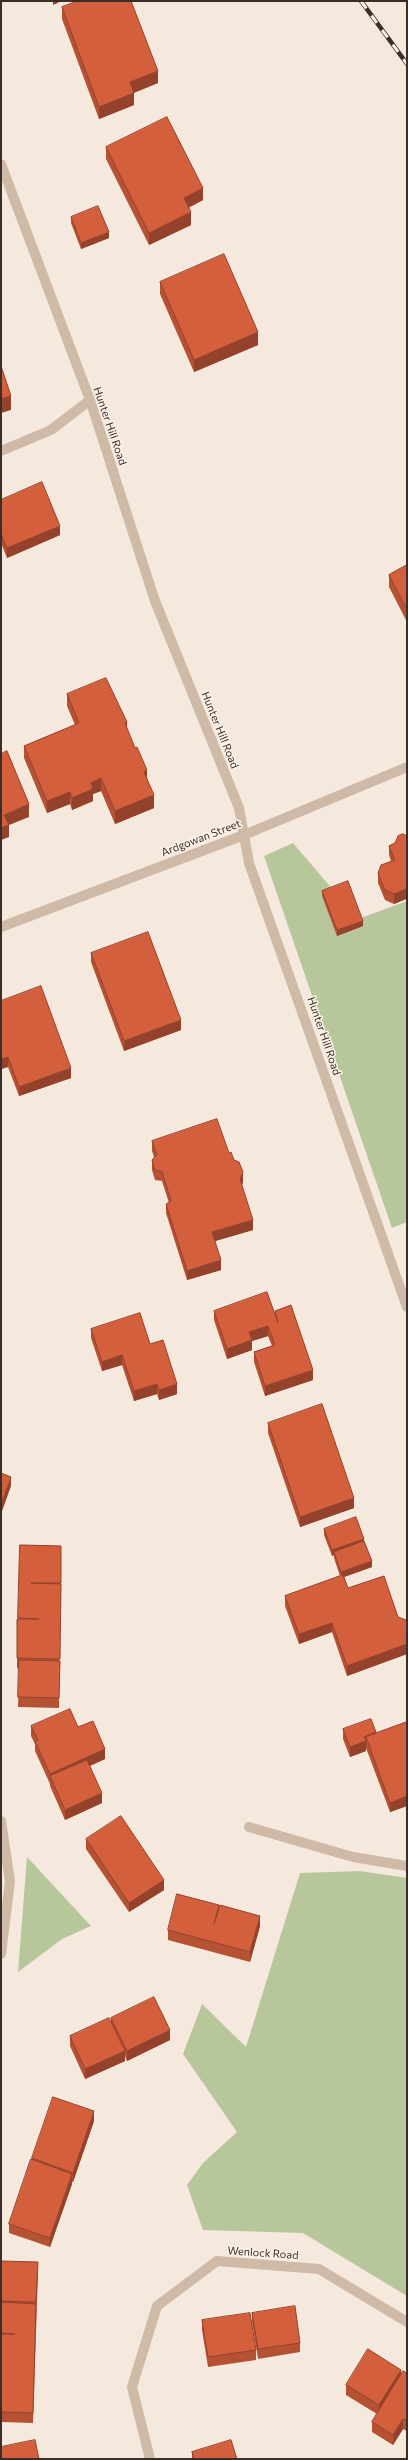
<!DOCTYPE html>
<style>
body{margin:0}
#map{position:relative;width:408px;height:2460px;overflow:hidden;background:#f5e9dd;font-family:Commissioner,sans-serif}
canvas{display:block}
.frame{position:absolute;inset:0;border:2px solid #3b2e28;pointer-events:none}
</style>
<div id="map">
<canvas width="408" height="2460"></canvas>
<div class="frame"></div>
</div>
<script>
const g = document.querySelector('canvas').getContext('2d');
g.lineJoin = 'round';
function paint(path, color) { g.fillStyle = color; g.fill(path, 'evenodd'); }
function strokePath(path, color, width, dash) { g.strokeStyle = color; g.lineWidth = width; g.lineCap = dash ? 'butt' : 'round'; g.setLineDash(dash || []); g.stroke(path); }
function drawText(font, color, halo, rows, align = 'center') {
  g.font = font + ' Commissioner,sans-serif'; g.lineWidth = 3; g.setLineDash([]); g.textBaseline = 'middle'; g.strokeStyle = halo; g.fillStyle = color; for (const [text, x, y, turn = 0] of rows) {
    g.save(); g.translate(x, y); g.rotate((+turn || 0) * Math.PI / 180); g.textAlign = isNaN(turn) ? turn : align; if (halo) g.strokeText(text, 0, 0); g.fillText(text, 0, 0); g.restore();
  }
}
paint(new Path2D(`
 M 293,843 L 358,919 L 407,901 L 407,1222 L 392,1228 L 264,856 Z
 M 27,1857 L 91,1926 L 62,1939 L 18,1972 Z
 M 360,1871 L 407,1878 L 407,2296 L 303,2233 L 203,2230 L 187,2185 L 203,2163 L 237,2132 L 183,2054 L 202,2004 L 246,2047 L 300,1873 Z`), '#b8c69b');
strokePath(new Path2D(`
 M 249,1827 L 353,1857 L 407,1866`), '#cfb9a7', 10);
strokePath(new Path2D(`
 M 1,164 L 90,400 L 155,601 L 239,808 L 249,863 L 407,1307
 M 1,451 L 51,430 L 90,400
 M 1,927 L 244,835 L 407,767
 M 1,1821 L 10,1881 L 1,1954
 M 150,2459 L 132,2387 L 157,2306 L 217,2261 L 319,2269 L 407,2322`), '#cfb9a7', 10);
const rail = new Path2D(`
 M 361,1 L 407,64`);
strokePath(rail, '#3b2e28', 4.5);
strokePath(rail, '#fcf3ea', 3, [9]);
paint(new Path2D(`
 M 62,7 L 158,83 L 134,93 L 134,105 L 99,119 L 62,19 Z
 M 106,147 L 203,200 L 188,208 L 191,225 L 149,245 L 106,159 Z
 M 71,217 L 109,238 L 81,249 L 71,223 Z
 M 160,282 L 258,345 L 194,372 L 160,294 Z
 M 1,500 L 60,535 L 7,558 L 1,543 Z
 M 407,565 L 407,622 L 389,587 L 389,575 Z
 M 67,694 L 127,729 L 147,779 L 154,808 L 115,824 L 101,791 L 93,794 L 93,801 L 72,810 L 70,804 L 47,813 L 24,758 L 24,746 L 75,725 L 67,706 Z
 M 407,836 L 407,900 L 406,899 L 394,904 L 385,900 L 378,883 L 378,873 L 391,861 L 389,855 L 389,846 L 395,843 Z
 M 322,891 L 363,926 L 337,936 L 322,896 Z
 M 91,953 L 181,1030 L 124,1051 L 91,962 Z
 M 1,1001 L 71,1078 L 19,1096 L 8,1067 L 1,1069 Z
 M 152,1141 L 229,1153 L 234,1160 L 243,1182 L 242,1185 L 253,1230 L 215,1241 L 221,1270 L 187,1280 L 166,1213 L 166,1204 L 169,1203 L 162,1181 L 155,1180 L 152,1170 L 152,1160 L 154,1157 L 152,1151 Z
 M 214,1311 L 275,1314 L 275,1311 L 313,1380 L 265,1396 L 254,1362 L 254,1352 L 272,1346 L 268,1336 L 252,1341 L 252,1350 L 227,1359 L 214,1320 Z
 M 91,1329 L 150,1344 L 177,1394 L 159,1400 L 157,1394 L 134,1401 L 122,1365 L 102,1371 L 91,1338 Z
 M 268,1423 L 354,1508 L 300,1527 L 268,1433 Z
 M 324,1529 L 364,1541 L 372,1567 L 344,1577 L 348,1588 L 398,1617 L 407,1624 L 407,1654 L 347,1676 L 332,1632 L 299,1644 L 285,1606 L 285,1596 L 340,1576 L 334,1558 L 334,1555 L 332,1556 L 324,1535 Z
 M 20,1545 L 61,1546 L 59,1708 L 18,1707 L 19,1668 L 17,1668 L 17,1619 L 18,1619 Z
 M 407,1722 L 407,1806 L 390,1812 L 366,1748 L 366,1751 L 350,1757 L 343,1739 L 343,1729 L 376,1733 Z
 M 31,1726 L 78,1727 L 105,1759 L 90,1766 L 102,1803 L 65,1820 L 50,1786 L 50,1784 L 35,1751 L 35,1744 L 31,1736 Z
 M 86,1839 L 164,1890 L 129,1912 L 86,1849 Z
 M 219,1908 L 260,1926 L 250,1962 L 168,1940 L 168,1930 Z
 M 111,2018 L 170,2040 L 127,2061 L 125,2056 L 125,2061 L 85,2079 L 70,2046 L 70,2036 L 111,2022 Z
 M 94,2121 L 73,2182 L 72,2182 L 72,2184 L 50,2247 L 9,2233 L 9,2224 L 32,2160 L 32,2158 Z
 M 1,2261 L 38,2272 L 33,2423 L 1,2422 Z
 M 252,2313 L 300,2343 L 300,2352 L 258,2359 L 252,2322 Z
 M 202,2320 L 256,2350 L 256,2360 L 208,2367 L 202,2330 Z
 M 407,2373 L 407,2431 L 403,2429 L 393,2445 L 372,2432 L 372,2422 L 377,2414 L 346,2395 L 346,2385 Z
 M 192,2452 L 237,2459 L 192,2459 Z`), '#b55234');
paint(new Path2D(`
 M 53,1 L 62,1 L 53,5 Z
 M 158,71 L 158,83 L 130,94 L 130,82 Z
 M 134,93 L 134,105 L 99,119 L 99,107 Z
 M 203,188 L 203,200 L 184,210 L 184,198 Z
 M 191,212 L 191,225 L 149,245 L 149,233 Z
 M 109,232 L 109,238 L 81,249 L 81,243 Z
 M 258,332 L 258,345 L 194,372 L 194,360 Z
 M 11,396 L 11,410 L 1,413 L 1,399 Z
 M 60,526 L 60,535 L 7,558 L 7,548 Z
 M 127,722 L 127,734 L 125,723 Z
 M 147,770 L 147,783 L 144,772 Z
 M 101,778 L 101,791 L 93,794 L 93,801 L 72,810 L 72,798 L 91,783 Z
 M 70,792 L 70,804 L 47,813 L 47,801 Z
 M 154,795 L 154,808 L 115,824 L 115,811 Z
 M 29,804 L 29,817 L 9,825 L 9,837 L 1,840 L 1,828 L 4,815 Z
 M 406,889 L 406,899 L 394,904 L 394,894 Z
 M 363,921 L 363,926 L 337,936 L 337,930 Z
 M 181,1020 L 181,1030 L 124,1051 L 124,1041 Z
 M 8,1057 L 8,1067 L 1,1069 L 1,1059 Z
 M 71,1068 L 71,1078 L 19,1096 L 19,1087 Z
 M 243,1172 L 243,1182 L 240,1189 L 240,1179 Z
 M 253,1220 L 253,1230 L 212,1242 L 212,1232 Z
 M 221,1260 L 221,1270 L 187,1280 L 187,1271 Z
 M 268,1326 L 268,1336 L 252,1341 L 252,1350 L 227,1359 L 227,1349 L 249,1332 Z
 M 122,1355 L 122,1365 L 102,1371 L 102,1362 Z
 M 313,1370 L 313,1380 L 265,1396 L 265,1386 Z
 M 157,1384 L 157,1394 L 134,1401 L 134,1391 Z
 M 177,1384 L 177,1394 L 159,1400 L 159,1390 Z
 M 11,1477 L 11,1486 L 1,1514 L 1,1505 Z
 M 354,1498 L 354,1508 L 300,1527 L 300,1517 Z
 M 364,1539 L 364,1545 L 334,1552 L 334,1555 L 332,1556 L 332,1550 Z
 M 372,1561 L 372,1567 L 341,1578 L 341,1572 Z
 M 332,1623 L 332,1632 L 299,1644 L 299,1634 Z
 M 407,1635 L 407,1654 L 347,1676 L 347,1666 L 406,1637 Z
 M 376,1732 L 376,1742 L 366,1737 L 366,1751 L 350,1757 L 350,1747 L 364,1737 Z
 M 105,1749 L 105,1759 L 53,1782 L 50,1776 L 50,1774 Z
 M 102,1793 L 102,1803 L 65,1820 L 65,1810 Z
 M 407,1796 L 407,1806 L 390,1812 L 390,1803 Z
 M 164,1880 L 164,1890 L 129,1912 L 129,1903 Z
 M 260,1916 L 260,1926 L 250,1962 L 250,1952 Z
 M 170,2030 L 170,2040 L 127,2061 L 127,2051 Z
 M 125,2051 L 125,2061 L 85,2079 L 85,2069 Z
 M 94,2111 L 94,2121 L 73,2182 L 73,2173 Z
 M 72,2174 L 72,2184 L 50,2247 L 50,2238 Z
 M 401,2370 L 401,2379 L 379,2415 L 379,2405 Z
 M 403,2419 L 403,2429 L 393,2445 L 393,2435 Z`), '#94422b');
const building = new Path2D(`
 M 78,1 L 131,1 L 158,71 L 130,82 L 134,93 L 99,107 L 62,7 Z
 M 167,117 L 203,188 L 184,198 L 191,212 L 149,233 L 106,147 Z
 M 98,206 L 109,232 L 81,243 L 71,217 Z
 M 224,254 L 258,332 L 194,360 L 160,282 Z
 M 1,366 L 11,396 L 1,399 Z
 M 42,482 L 60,526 L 7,548 L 1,534 L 1,500 Z
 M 407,565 L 407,610 L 389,575 Z
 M 106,678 L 127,722 L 125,723 L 135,748 L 137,747 L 147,770 L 144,772 L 154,795 L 115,811 L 101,778 L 91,783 L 93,789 L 72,798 L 70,792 L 47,801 L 24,746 L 79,723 L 67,694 Z
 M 7,751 L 29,804 L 4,815 L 9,825 L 1,828 L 1,754 Z
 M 403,834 L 407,836 L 407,891 L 406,889 L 394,894 L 385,890 L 378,873 L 381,865 L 395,860 L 389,846 L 395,843 L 398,836 Z
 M 348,881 L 363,921 L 337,930 L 322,891 Z
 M 148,932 L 181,1020 L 124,1041 L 91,953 Z
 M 41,986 L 71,1068 L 19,1087 L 8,1057 L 1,1059 L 1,1001 Z
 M 217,1119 L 229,1153 L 231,1152 L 234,1160 L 239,1162 L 243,1172 L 240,1179 L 253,1220 L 212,1232 L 221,1260 L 187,1271 L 166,1204 L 171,1201 L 162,1172 L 155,1170 L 152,1160 L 157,1155 L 152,1141 Z
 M 267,1292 L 278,1323 L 275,1311 L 291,1305 L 313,1370 L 265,1386 L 254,1352 L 275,1345 L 268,1326 L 249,1332 L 252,1340 L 227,1349 L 214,1311 Z
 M 140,1313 L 150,1344 L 163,1340 L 177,1384 L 159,1390 L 157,1384 L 134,1391 L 122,1355 L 102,1362 L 91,1329 Z
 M 322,1404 L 354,1498 L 300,1517 L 268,1423 Z
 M 1,1473 L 11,1477 L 1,1505 Z
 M 356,1517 L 364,1539 L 332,1550 L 324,1529 Z
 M 364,1541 L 372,1561 L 341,1572 L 334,1552 Z
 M 20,1545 L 61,1546 L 61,1583 L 31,1583 L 61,1584 L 60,1659 L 17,1658 L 17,1619 L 39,1619 L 18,1618 Z
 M 343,1575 L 348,1588 L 384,1576 L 398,1617 L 406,1620 L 407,1624 L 407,1635 L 406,1637 L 407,1640 L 407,1644 L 347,1666 L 332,1623 L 299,1634 L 285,1596 Z
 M 19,1660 L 60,1661 L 59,1698 L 18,1697 Z
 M 70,1709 L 78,1727 L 93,1721 L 105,1749 L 50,1774 L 35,1741 L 38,1740 L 31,1726 Z
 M 371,1719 L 376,1732 L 364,1737 L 366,1741 L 350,1747 L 343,1729 Z
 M 407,1722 L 407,1796 L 390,1803 L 366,1737 Z
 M 87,1760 L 102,1793 L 65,1810 L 50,1776 Z
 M 121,1816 L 164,1880 L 129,1903 L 86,1839 Z
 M 177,1894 L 219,1905 L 214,1924 L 220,1905 L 260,1916 L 250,1952 L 168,1930 Z
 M 154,1997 L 170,2030 L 127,2051 L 111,2018 Z
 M 109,2018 L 125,2051 L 85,2069 L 70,2036 Z
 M 53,2097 L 94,2111 L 73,2173 L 32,2158 Z
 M 31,2159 L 72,2174 L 50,2238 L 9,2224 Z
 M 1,2261 L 38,2262 L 36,2302 L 1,2301 Z
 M 1,2302 L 36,2304 L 33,2413 L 1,2412 L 1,2334 L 15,2334 L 1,2333 Z
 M 295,2306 L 300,2343 L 258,2349 L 252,2313 Z
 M 250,2313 L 256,2350 L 208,2357 L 202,2320 Z
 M 368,2349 L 401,2370 L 379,2405 L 346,2385 Z
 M 403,2371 L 407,2373 L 407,2421 L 403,2419 L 393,2435 L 372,2422 Z
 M 35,2440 L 39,2459 L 1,2459 L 1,2447 Z
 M 231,2440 L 237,2459 L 194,2459 L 192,2452 Z`);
paint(building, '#d35f3d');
strokePath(building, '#94422b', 1);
drawText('11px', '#3b2e28', '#fcf3ea', [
 ["Hunter Hill Road",110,426,71],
 ["Hunter Hill Road",220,730,68],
 ["Ardgowan Street",201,838,-21],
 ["Hunter Hill Road",324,1036,71],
 ["Wenlock Road",263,2253,4]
]);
</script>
